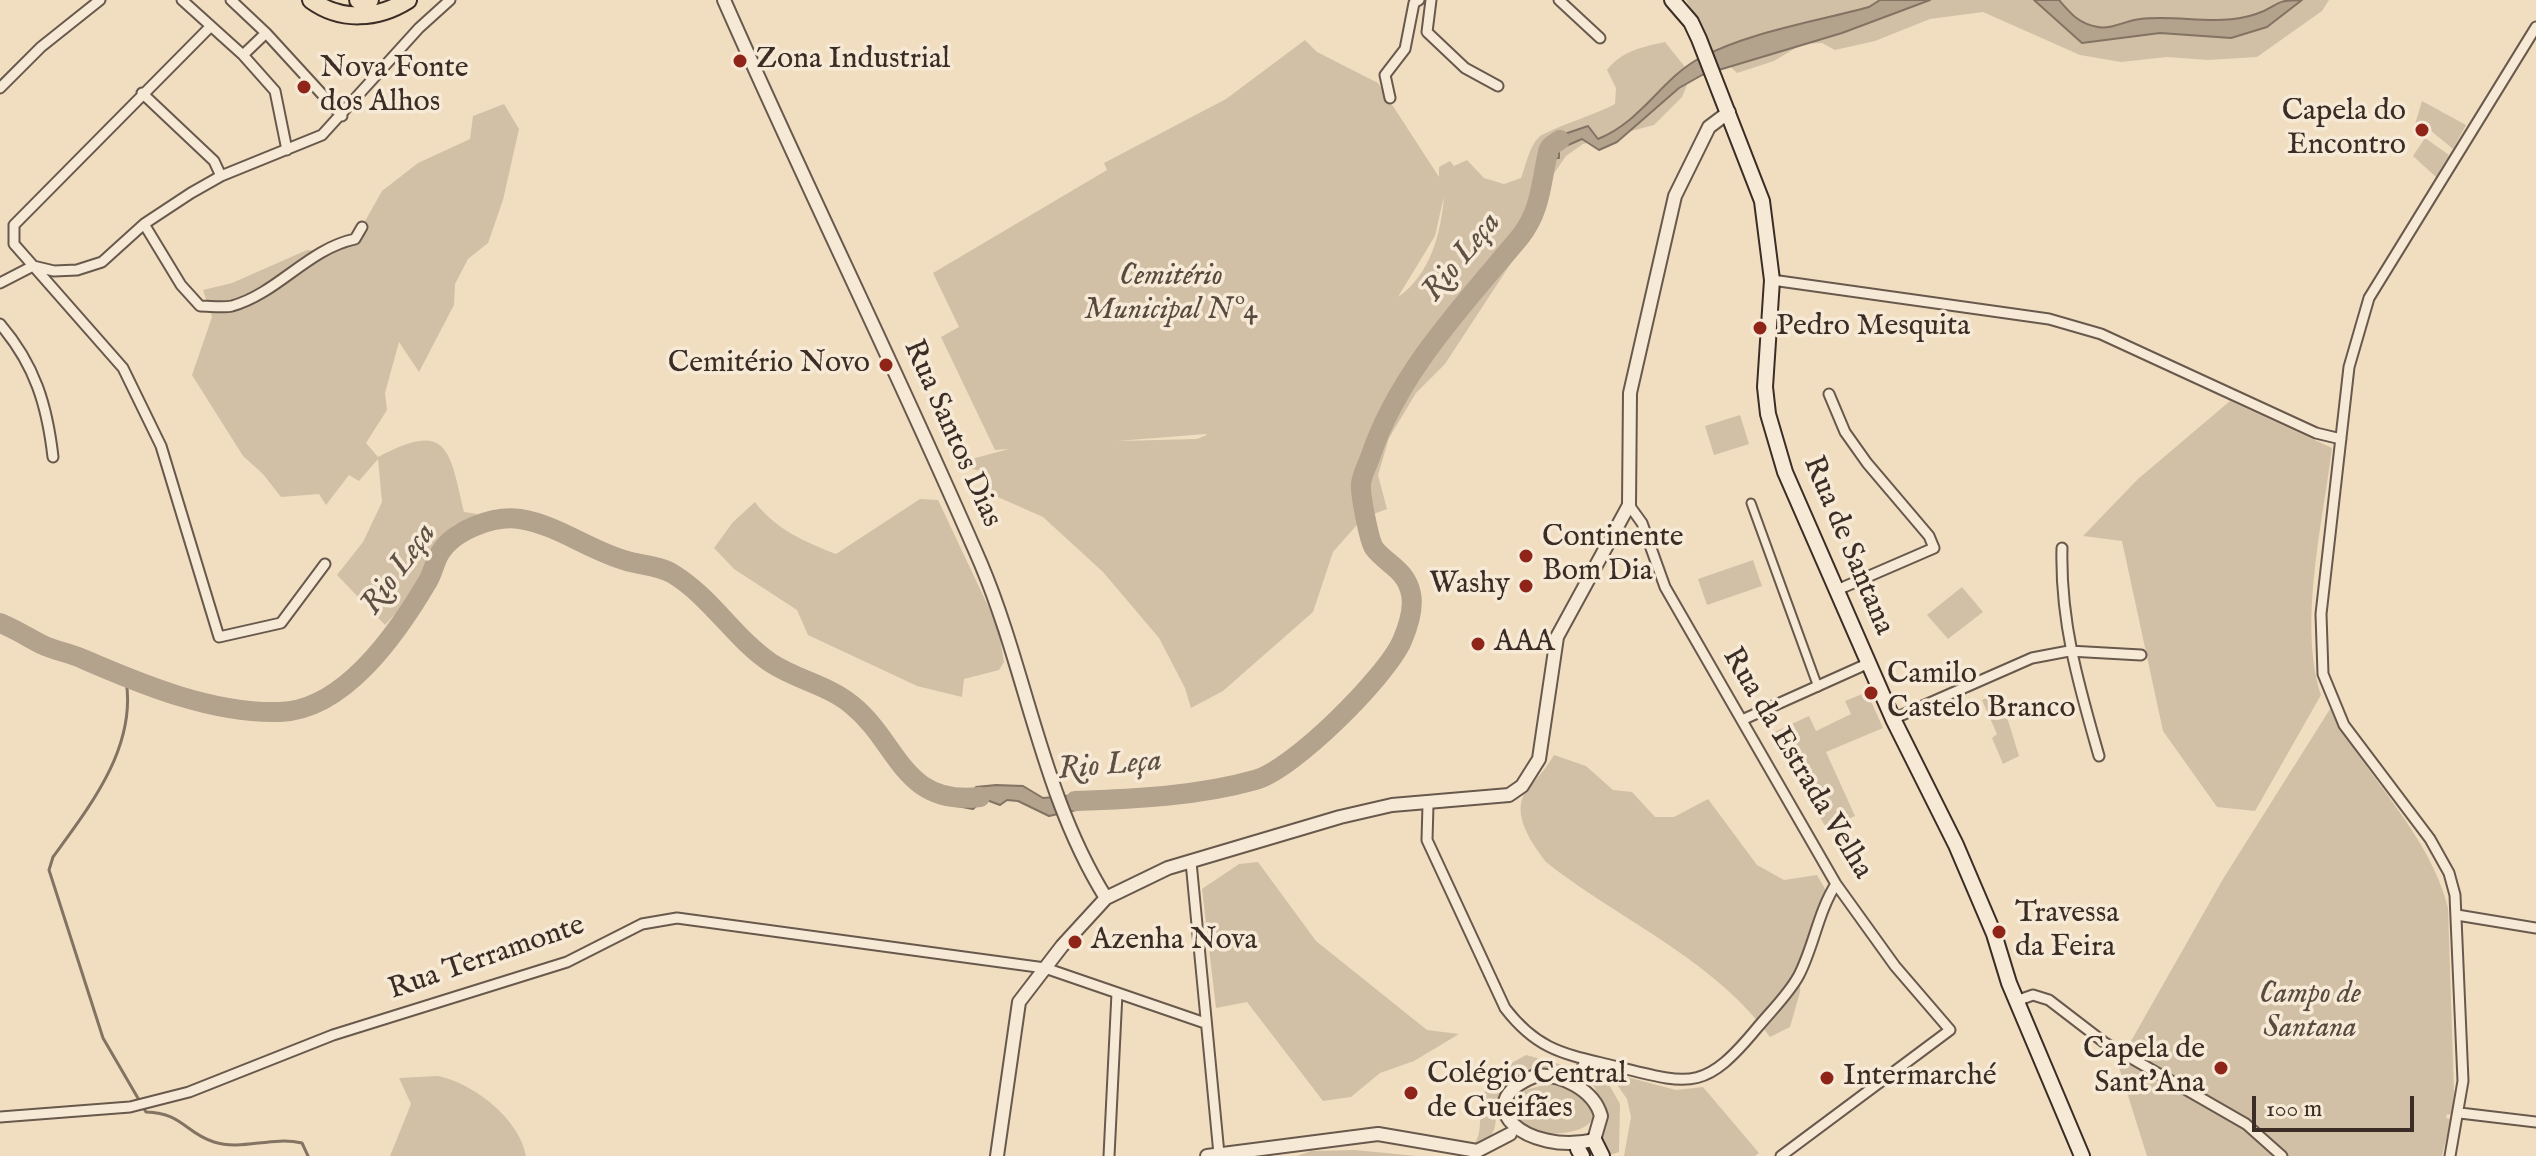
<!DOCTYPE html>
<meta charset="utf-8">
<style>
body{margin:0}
#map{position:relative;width:2536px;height:1156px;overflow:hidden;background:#f1dec1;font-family:"IM FELL English",serif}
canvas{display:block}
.scale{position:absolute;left:2252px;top:1096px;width:162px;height:36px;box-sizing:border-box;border:4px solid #3b2d25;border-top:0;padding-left:10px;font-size:24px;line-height:28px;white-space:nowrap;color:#3b2d25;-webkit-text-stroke:6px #f6ead7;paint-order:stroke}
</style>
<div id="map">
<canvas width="2536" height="1156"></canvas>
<div class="scale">100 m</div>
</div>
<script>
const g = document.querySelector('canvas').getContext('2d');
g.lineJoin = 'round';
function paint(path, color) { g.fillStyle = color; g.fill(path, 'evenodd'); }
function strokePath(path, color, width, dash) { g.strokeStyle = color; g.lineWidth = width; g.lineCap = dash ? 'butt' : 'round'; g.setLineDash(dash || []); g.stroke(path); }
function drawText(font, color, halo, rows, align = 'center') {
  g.font = font + ' "IM FELL English",serif'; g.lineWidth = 7; g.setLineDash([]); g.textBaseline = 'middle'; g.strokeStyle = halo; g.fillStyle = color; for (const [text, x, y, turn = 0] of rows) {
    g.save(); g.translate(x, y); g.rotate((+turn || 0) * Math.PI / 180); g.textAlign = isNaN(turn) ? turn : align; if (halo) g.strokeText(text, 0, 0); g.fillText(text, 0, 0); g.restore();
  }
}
paint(new Path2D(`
 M 1686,0 L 2329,0 L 2322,11 L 2257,57 L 2208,60 L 2167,57 L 2121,62 L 2080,55 L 1983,12 L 1930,19 L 1875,41 L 1835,50 L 1822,43 L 1802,44 L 1774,61 L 1737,73 L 1722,59 L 1718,49 L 1712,51 Z
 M 1305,40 L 1317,52 L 1378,83 L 1439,177 L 1439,167 L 1450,161 L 1454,166 L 1467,160 L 1484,178 L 1504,184 L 1521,178 C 1526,165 1529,147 1539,137 C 1547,130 1599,113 1615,104 L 1616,88 L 1607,70 C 1622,51 1642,47 1665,42 L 1685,67 L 1687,85 L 1682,97 L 1654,125 L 1583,144 L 1566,156 L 1539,195 L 1535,221 L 1519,251 L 1445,364 L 1416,393 L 1389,438 L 1378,475 L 1387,509 L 1363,518 L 1333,552 L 1313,612 L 1223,691 L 1191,708 L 1185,688 L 1159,638 L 1103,572 L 1043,517 L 991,494 L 980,475 L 985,472 L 968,468 L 964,461 L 1009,449 L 995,450 L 941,337 L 959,327 L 933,273 L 1107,170 L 1104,163 L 1226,99 ZM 1444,196 C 1441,234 1430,275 1398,297 L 1435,236 ZM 1207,435 L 1197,439 L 1117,441 L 1206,434 Z
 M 2422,101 L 2466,125 L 2453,149 L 2424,125 L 2413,131 Z
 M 504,104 L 519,129 L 503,200 L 488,243 L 468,259 L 455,284 L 454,305 L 419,372 L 399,342 L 385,393 L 387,410 L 366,443 L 378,457 C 448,420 449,448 464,512 L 478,514 L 454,525 L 437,546 L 406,602 L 385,625 L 337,575 L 363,542 L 382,502 L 378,459 L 359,481 L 349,475 L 326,505 L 319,494 L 281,497 L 263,474 L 243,456 L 192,375 L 212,317 L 203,290 L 232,283 L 307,250 L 323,251 L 355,239 L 382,191 L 418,163 L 470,139 L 473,116 Z
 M 2425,138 L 2449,155 L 2436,177 L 2413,156 Z
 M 2230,401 L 2332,448 C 2323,522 2298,624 2321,695 L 2255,811 L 2217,807 L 2163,731 L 2122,541 L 2083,536 L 2138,479 Z
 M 1740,415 L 1749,444 L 1714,455 L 1705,426 Z
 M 920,499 L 938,500 L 998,627 L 1004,662 L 999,670 L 964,679 L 962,697 L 917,686 L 808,635 L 797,610 L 734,569 L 714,548 L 733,522 L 755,502 C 775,529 805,542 836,554 Z
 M 1753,560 L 1762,586 L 1707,605 L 1698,579 Z
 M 1962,587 L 1983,612 L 1948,639 L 1927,615 Z
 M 1999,691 L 2019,756 L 2003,764 L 1992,738 L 1997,734 L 1982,700 Z
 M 1867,692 L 1883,728 L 1826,752 L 1855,816 L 1827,829 L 1770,734 L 1809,716 L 1816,731 L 1851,714 L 1845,701 Z
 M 2330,709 C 2365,776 2430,834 2448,908 L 2454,1092 L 2452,1115 L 2447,1114 L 2446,1118 L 2451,1119 L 2442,1156 L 2147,1156 L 2118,1064 L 2223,879 Z
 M 1554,755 L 1586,766 L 1613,790 L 1632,792 L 1655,817 L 1674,817 L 1708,799 L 1757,865 L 1784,880 L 1817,875 L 1828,894 L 1827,916 L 1801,964 L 1800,992 L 1790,1027 L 1770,1037 C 1714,959 1619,920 1546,862 C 1533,845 1510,814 1526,791 C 1536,779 1546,769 1554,755 Z
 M 1258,862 L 1316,941 L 1427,1030 L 1459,1034 L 1414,1061 L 1380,1073 L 1351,1097 L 1323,1101 L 1247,1002 L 1216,1008 L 1202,889 L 1239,864 Z
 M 1526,1055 L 1570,1067 L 1562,1073 C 1536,1064 1506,1072 1498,1100 C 1494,1111 1498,1123 1493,1132 C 1489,1141 1481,1143 1472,1146 C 1480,1138 1480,1128 1480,1116 C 1480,1084 1500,1069 1526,1055 Z
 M 1608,1072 L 1676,1090 L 1703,1087 L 1759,1153 L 1755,1156 L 1624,1156 L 1631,1117 L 1627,1099 Z
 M 1589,1075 L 1607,1081 L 1620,1104 L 1619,1152 L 1607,1156 L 1602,1139 L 1606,1113 Z
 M 438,1076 C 473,1083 520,1119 526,1156 L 390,1156 L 411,1104 L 399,1078 Z
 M 1552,1083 C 1663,1128 1516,1156 1513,1110 L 1525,1090 Z
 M 1355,1150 L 1417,1156 L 1297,1156 L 1311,1151 Z`), '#d2c0a6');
const water = new Path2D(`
 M 1880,0 L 1930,0 L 1842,33 L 1702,75 L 1679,88 L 1617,142 L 1599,150 L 1582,139 L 1559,149 L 1559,158 L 1541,159 L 1544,141 L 1588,126 L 1598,139 C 1642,121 1661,80 1698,59 C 1749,32 1814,22 1869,7 Z
 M 2034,0 L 2059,0 C 2071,14 2079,24 2098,27 C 2111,30 2127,20 2140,19 C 2178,14 2219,27 2256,14 C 2280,6 2271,0 2302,0 L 2267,27 L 2231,38 L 2160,33 L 2082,43 Z
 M 996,785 L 1023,786 L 1043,798 L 1100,793 L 1104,804 L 1049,816 L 1018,801 L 1007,800 L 1000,805 L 984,799 L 973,809 L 957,806 L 956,798 L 969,796 L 976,787 Z`);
paint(water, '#b3a28c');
strokePath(water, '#837363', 2);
strokePath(new Path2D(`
 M 126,680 C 137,747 90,806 53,857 L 49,870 L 103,1038 L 146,1112 C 183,1113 185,1133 214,1142 C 242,1151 271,1136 302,1143 L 308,1156`), '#837363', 3);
strokePath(new Path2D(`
 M 0,623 C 15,629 29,638 43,645 C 56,651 70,653 83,659 C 143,685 213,714 280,712 C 345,710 398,632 428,581 C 433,572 435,561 440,553 C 454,530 494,515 520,519 C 558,525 590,551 627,561 C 641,565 661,566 673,574 C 711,597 735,639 771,663 C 797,680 828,685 852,705 C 899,743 902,806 980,797
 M 1075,801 C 1135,799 1198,796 1255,780 C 1293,770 1386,677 1402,641 C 1408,627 1414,609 1411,594 C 1406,569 1387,565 1374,548 C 1369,540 1360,494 1361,484 C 1362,474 1368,464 1371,455 C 1399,372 1465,303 1520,237 C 1541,211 1541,182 1548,152 C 1549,146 1555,143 1560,140`), '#b3a28c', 20);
const pedestrian = new Path2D(`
 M 1751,503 L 1818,687`);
const minor = new Path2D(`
 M 182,0 L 243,55
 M 231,0 L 266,33 L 342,116
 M 1431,0 L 1427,32 L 1465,68 L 1498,86
 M 1559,0 L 1600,38
 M 209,28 L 14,225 L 14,244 L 123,368 L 161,446 L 219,637 L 281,623 L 325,564
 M 266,33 L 243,55 L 275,91 L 287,150
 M 0,88 L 41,47 L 100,0
 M 142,93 L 214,161 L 221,176
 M 1390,98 L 1385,75 L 1405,49 L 1414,3 L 1419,0
 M 144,224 L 181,285 L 200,306 C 210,306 223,308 232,306 C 278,293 308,249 355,239 L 362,227
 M 1772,280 L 2049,319 L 2101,334 L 2316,433 L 2341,439
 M 0,283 L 33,266 L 54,271 L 77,270 L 102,262 L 144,224 L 191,193 L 221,176 L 322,135 L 419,28 L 450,0
 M 0,324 C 35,365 47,405 53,457
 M 1829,394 L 1845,432 L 1867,463 L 1929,536 L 1934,548 L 1837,590
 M 1629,505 L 1642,523 L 1665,587 L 1836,884 L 1895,966 L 1950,1030 L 1781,1156
 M 2062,548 C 2060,622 2079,686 2099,756
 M 1893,719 L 2032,658 L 2069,651 L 2141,655
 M 1742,720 L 1869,663
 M 1428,805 L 1427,840 L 1505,1008 C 1538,1051 1565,1054 1614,1066 C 1691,1085 1704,1092 1757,1028 C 1771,1011 1789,994 1799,975 C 1814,946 1818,912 1836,884
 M 1191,862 L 1219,1154
 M 2457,915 L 2536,928
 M 2016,1001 L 2033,995 L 2049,1000 L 2105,1043 L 2246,1124 L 2282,1156
 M 1576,1086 L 1585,1060
 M 2460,1113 L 2536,1122
 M 0,1117 L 130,1107 L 189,1092 L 333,1035 L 567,962 L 642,924 L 677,918 L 1045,968 L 1205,1023
 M 1109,1156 L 1117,993
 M 2450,1156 L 2463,1081 L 2455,895 L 2449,873 L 2430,839 L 2344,725 L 2323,674 L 2321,614 L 2349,367 L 2369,298 L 2536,27`);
const tertiary = new Path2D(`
 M 724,0 C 807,189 899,374 981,564 C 1027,673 1042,796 1106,898
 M 1535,1076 C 1561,1073 1594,1090 1601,1116 L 1594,1140 C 1528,1156 1465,1104 1535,1076 Z
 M 997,1156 L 1019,1002 L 1062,946 L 1106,898 L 1168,868 L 1340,817 L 1392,805 L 1509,795 L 1522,786 L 1539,759 L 1557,637 L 1629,505 L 1630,393 L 1675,196 L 1709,127 L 1729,112
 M 1207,1156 L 1378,1134 L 1477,1151 L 1510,1134`);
const secondary = new Path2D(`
 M 1672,0 L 1691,22 L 1699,39 L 1762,201 L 1772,280 L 1765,387 L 1768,414 L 1785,472 L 1893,719 L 1956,845 L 1994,934 L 2009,983 L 2082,1156
 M 1594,1140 L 1602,1156
 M 1578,1149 L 1582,1156`);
const motorway = new Path2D(`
 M 311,0 C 341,22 378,19 408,0
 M 358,0 L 370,0`);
strokePath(pedestrian, '#68594c', 11);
strokePath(minor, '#68594c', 13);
strokePath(tertiary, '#68594c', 16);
strokePath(secondary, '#3b2d25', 18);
strokePath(motorway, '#3b2d25', 20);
strokePath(pedestrian, '#f6ead7', 7);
strokePath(minor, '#f6ead7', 9);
strokePath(tertiary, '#f6ead7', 12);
strokePath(secondary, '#f6ead7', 14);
strokePath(motorway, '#f1dec1', 16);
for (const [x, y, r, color] of [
 [740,61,8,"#8f2418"],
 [304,87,8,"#8f2418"],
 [2422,130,8,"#8f2418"],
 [1760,328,8,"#8f2418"],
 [886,365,8,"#8f2418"],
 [1526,556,8,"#8f2418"],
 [1526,586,8,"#8f2418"],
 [1478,644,8,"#8f2418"],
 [1871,693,8,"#8f2418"],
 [1999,932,8,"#8f2418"],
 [1075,942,8,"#8f2418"],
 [2221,1068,8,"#8f2418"],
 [1827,1078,8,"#8f2418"],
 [1411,1093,8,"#8f2418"]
]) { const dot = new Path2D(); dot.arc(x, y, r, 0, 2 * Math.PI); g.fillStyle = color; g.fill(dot); strokePath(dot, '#f6ead7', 3); }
drawText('30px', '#3b2d25', '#f6ead7', [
 ["Zona Industrial",756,61],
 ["Nova Fonte",320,70],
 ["dos Alhos",320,104],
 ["Capela do",2406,113,"right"],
 ["Encontro",2406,147,"right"],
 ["Pedro Mesquita",1776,328],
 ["Cemitério Novo",870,365,"right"],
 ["Continente",1542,539],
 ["Bom Dia",1542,573],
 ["Washy",1510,586,"right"],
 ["AAA",1494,644],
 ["Camilo",1887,676],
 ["Castelo Branco",1887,710],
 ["Travessa",2015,915],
 ["da Feira",2015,949],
 ["Azenha Nova",1091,942],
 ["Capela de",2205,1051,"right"],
 ["Sant'Ana",2205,1085,"right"],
 ["Colégio Central",1427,1076],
 ["de Gueifães",1427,1110],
 ["Intermarché",1843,1078]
], 'left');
drawText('italic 30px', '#594a3f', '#f6ead7', [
 ["Cemitério",1171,278],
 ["Municipal Nº4",1171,312],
 ["Campo de",2310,996],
 ["Santana",2310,1030]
]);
drawText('30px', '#3b2d25', '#f6ead7', [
 ["Rua Santos Dias",951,434,66],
 ["Rua de Santana",1847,546,67],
 ["Rua da Estrada Velha",1796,764,59],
 ["Rua Terramonte",487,959,-19]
]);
drawText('italic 32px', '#5f5044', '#f6ead7', [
 ["Rio Leça",1463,258,-51],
 ["Rio Leça",400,570,-54],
 ["Rio Leça",1110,767,-5]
]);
</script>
